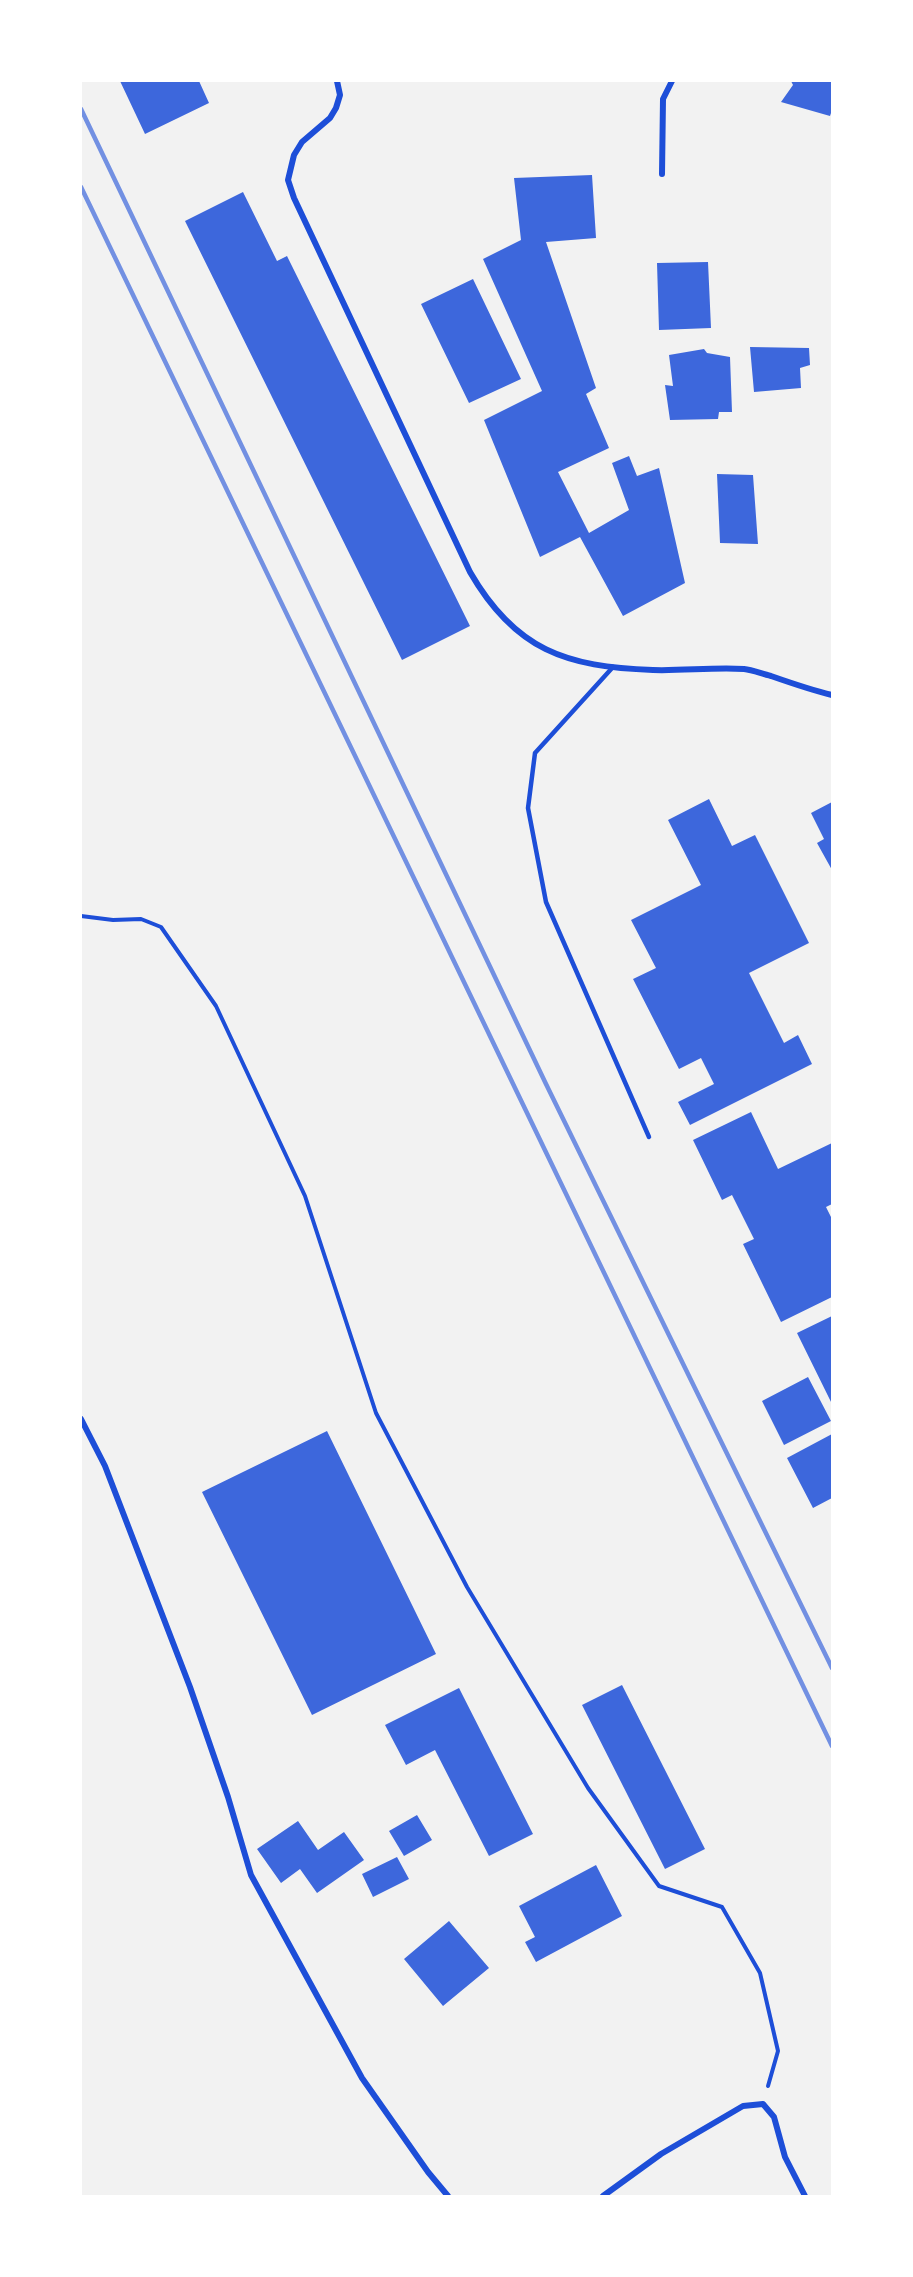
<!DOCTYPE html>
<style>
body{margin:0}
#map{position:relative;width:913px;height:2277px;overflow:hidden;background:#f2f2f2;font-family:"Roboto Condensed",sans-serif}
canvas{display:block}
.frame{position:absolute;inset:0;border:82px solid #fff;pointer-events:none}
</style>
<div id="map">
<canvas width="913" height="2277"></canvas>
<div class="frame"></div>
</div>
<script>
const g = document.querySelector('canvas').getContext('2d');
g.lineJoin = 'round';
function paint(path, color) { g.fillStyle = color; g.fill(path, 'evenodd'); }
function strokePath(path, color, width, dash) { g.strokeStyle = color; g.lineWidth = width; g.lineCap = dash ? 'butt' : 'round'; g.setLineDash(dash || []); g.stroke(path); }
paint(new Path2D(`
 M 120,81 L 199,81 L 209,103 L 145,134 Z
 M 791,81 L 832,81 L 832,110 L 830,116 L 781,102 L 793,85 Z
 M 592,175 L 596,238 L 546,242 L 596,388 L 586,394 L 609,448 L 558,472 L 589,533 L 629,510 L 612,463 L 629,456 L 637,476 L 659,468 L 685,583 L 623,616 L 580,537 L 540,557 L 484,420 L 542,391 L 483,259 L 521,240 L 514,178 Z
 M 243,192 L 277,261 L 287,256 L 470,626 L 402,660 L 185,221 Z
 M 708,262 L 711,328 L 659,330 L 657,263 Z
 M 473,279 L 521,379 L 469,403 L 421,304 Z
 M 750,347 L 809,348 L 810,365 L 800,368 L 801,388 L 754,392 Z
 M 704,349 L 707,353 L 730,357 L 732,412 L 719,412 L 718,419 L 670,420 L 665,385 L 673,386 L 669,355 Z
 M 717,474 L 753,475 L 758,544 L 720,543 Z
 M 709,799 L 732,846 L 755,835 L 809,943 L 749,973 L 784,1043 L 798,1035 L 812,1064 L 690,1125 L 678,1102 L 714,1084 L 701,1058 L 679,1069 L 633,979 L 656,968 L 631,920 L 701,885 L 668,820 Z
 M 832,802 L 832,870 L 817,843 L 824,839 L 811,813 Z
 M 751,1112 L 778,1169 L 832,1143 L 832,1204 L 826,1207 L 832,1219 L 832,1297 L 781,1322 L 743,1244 L 754,1239 L 732,1195 L 722,1200 L 693,1140 Z
 M 832,1316 L 832,1404 L 797,1333 Z
 M 808,1377 L 831,1421 L 784,1445 L 762,1401 Z
 M 327,1431 L 436,1654 L 312,1715 L 202,1492 Z
 M 832,1434 L 832,1498 L 813,1508 L 787,1458 Z
 M 622,1685 L 705,1849 L 665,1869 L 582,1705 Z
 M 459,1688 L 533,1834 L 489,1856 L 435,1750 L 406,1765 L 385,1725 Z
 M 417,1815 L 432,1840 L 404,1856 L 389,1831 Z
 M 298,1821 L 318,1850 L 344,1832 L 364,1860 L 317,1893 L 300,1869 L 281,1883 L 257,1849 Z
 M 397,1857 L 409,1879 L 373,1897 L 362,1874 Z
 M 596,1865 L 622,1916 L 536,1962 L 525,1942 L 535,1937 L 519,1906 Z
 M 449,1921 L 489,1968 L 443,2006 L 404,1959 Z`), '#3d67dc');
strokePath(new Path2D(`
 M 81,916 L 113,920 L 141,919 L 161,927 L 216,1006 L 305,1196 L 376,1413 L 467,1587 L 588,1788 L 659,1886 L 722,1907 L 760,1973 L 778,2051 L 768,2086`), '#1d4ed8', 4);
strokePath(new Path2D(`
 M 613,667 L 535,753 L 528,808 L 546,902 L 649,1137`), '#1d4ed8', 4.5);
strokePath(new Path2D(`
 M 337,81 L 340,95 L 336,108 L 330,118 L 302,142 L 294,155 L 288,180 L 294,198 L 470,572 C 515,650 566,667 653,670 C 683,671 714,667 744,669 C 753,670 762,674 771,676 C 791,683 811,690 832,695
 M 662,174 L 663,99 L 672,81
 M 81,1419 L 105,1466 L 190,1687 L 228,1797 L 251,1875 L 362,2078 L 428,2172 L 448,2196
 M 603,2196 L 661,2154 L 743,2106 L 763,2104 L 774,2117 L 785,2157 L 805,2196`), '#1d4ed8', 6);
strokePath(new Path2D(`
 M 81,109 L 546,1084 L 832,1668
 M 81,187 L 832,1746`), '#7290e2', 4.5);
</script>
